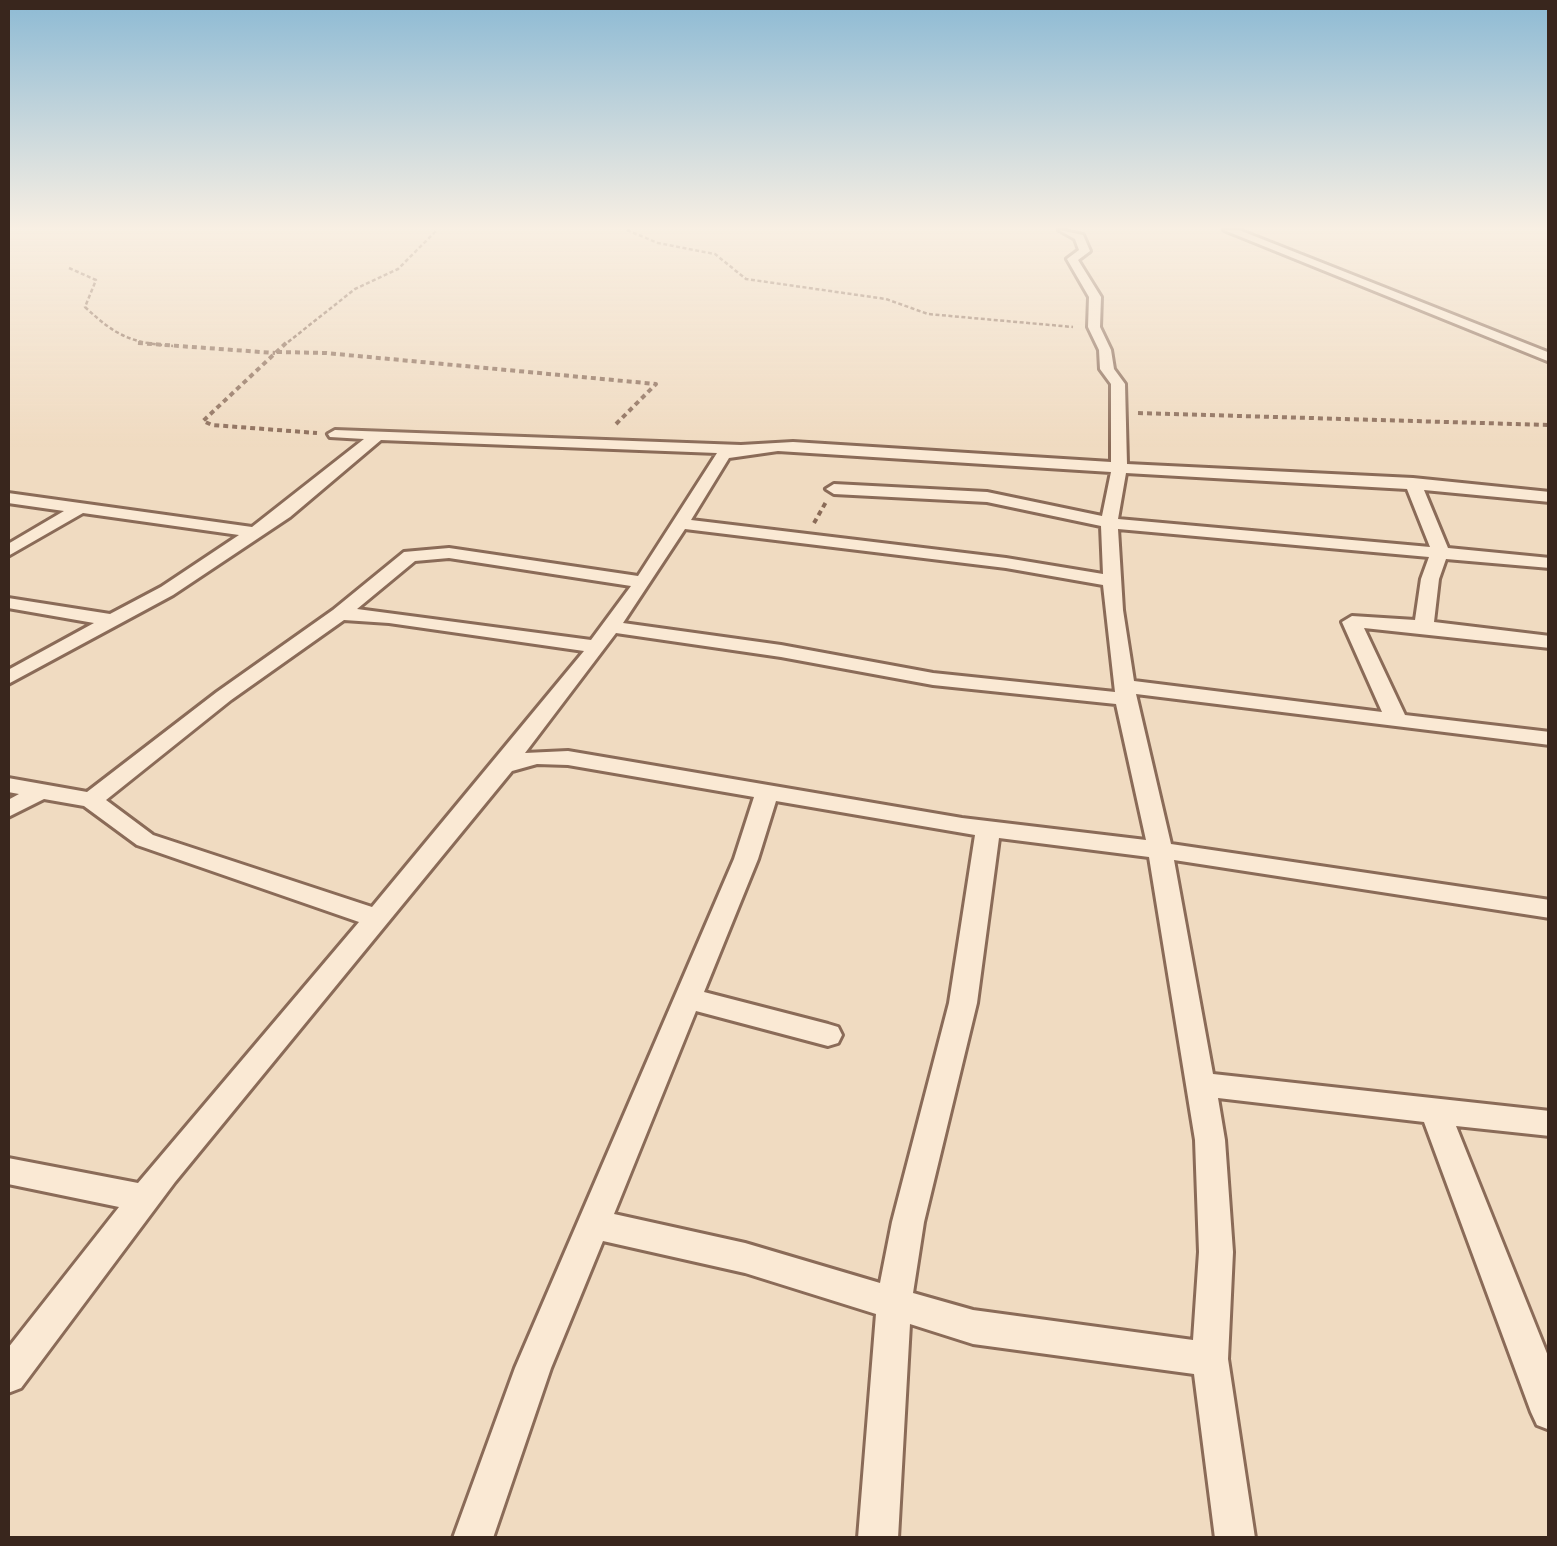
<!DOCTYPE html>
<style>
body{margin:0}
#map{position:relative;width:1557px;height:1546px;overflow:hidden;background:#f0dbc1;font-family:"Roboto Serif",serif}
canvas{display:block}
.frame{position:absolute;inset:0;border:10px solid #39261d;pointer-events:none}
</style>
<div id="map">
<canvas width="1557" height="1546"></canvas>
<div class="frame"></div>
</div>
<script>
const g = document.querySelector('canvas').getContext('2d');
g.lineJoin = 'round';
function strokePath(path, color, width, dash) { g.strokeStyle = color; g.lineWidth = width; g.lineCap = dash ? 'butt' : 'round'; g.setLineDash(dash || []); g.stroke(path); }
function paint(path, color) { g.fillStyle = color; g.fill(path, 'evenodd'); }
const minor = new Path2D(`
 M 1059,230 L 1083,235 L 1090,251 L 1078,260 L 1101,297 L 1100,327 L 1111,350 L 1114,369 L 1125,384 L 1127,464 L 1413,478 L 1550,492 L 1550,502 L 1424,490 L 1448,548 L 1550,558 L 1550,568 L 1446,559 L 1439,579 L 1434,622 L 1550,636 L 1550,648 L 1364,628 L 1405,715 L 1550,732 L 1550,745 L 1136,694 L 1171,844 L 1550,900 L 1550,918 L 1174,860 L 1213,1074 L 1550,1111 L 1550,1136 L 1456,1126 L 1550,1361 L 1550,1430 L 1537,1425 L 1531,1412 L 1424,1122 L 1218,1098 L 1225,1140 L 1233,1252 L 1228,1359 L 1255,1538 L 1215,1538 L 1194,1374 L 973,1344 L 910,1324 L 898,1538 L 858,1538 L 876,1314 L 745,1273 L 603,1241 L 551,1368 L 493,1538 L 453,1538 L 515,1368 L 734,859 L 754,797 L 568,765 L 537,764 L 512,771 L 175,1182 L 21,1388 L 8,1393 L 8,1348 L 119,1207 L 8,1184 L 8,1158 L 138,1183 L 359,922 L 137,845 L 84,806 L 44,799 L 8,817 L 8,800 L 19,794 L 8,792 L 8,778 L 87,792 L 217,692 L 333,610 L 404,552 L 449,548 L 638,576 L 717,453 L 381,440 L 290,517 L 173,595 L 8,684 L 8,670 L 94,623 L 8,608 L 8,598 L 110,614 L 161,587 L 239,535 L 83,513 L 8,556 L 8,544 L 64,511 L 8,503 L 8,493 L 252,527 L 364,439 L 330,437 L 328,434 L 335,430 L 741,445 L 793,442 L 1111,462 L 1111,384 L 1100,369 L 1099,350 L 1088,327 L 1089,297 L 1067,259 L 1079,250 L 1075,239 ZM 778,451 L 1111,472 L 1102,516 L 987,492 L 834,484 L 826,489 L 834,494 L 987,502 L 1101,526 L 1103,574 L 1006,558 L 691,520 L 729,458 ZM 1126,473 L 1407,489 L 1430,547 L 1118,519 ZM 685,529 L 1006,568 L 1103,585 L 1115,692 L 933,673 L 781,645 L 623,623 ZM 1118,529 L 1429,557 L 1421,579 L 1415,620 L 1352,616 L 1342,622 L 1382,712 L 1134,681 L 1123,610 ZM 449,558 L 631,586 L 591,640 L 357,609 L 415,561 ZM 344,620 L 389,623 L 584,651 L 372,907 L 153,835 L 106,800 L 231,700 ZM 616,633 L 781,657 L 933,685 L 1116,704 L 1146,840 L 962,818 L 568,751 L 525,753 ZM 776,801 L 975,835 L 949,1003 L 892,1222 L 880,1283 L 745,1243 L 614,1214 L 696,1011 L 828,1046 L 838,1043 L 842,1035 L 838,1027 L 828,1024 L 704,992 L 758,859 ZM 999,838 L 1149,857 L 1195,1140 L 1199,1252 L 1193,1340 L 973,1310 L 913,1293 L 924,1222 L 977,1003 Z
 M 1224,230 L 1239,230 L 1550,353 L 1550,362 Z`);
strokePath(minor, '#8a6b58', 6);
strokePath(new Path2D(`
 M 627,230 L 658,243 L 715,254 L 746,279 L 886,299 L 928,314 L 1073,327
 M 69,268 L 96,280 L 85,307 C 116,336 131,343 173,346
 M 283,346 L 355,289 L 398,269 L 437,230`), '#8a6b58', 2.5, [4, 2.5]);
strokePath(new Path2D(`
 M 138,343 L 275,353
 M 286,343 L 203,421 L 212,425 L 317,433
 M 277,352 L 326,353 L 656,384 L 614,426
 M 1138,413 L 1550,425
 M 814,523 L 826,502`), '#8a6b58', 4, [5, 4]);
paint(minor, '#fae9d4');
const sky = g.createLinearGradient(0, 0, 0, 447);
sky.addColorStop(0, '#8dbad4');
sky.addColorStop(0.51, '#f8efe3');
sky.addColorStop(1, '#f8efe300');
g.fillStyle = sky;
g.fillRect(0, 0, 1557, 447);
</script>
